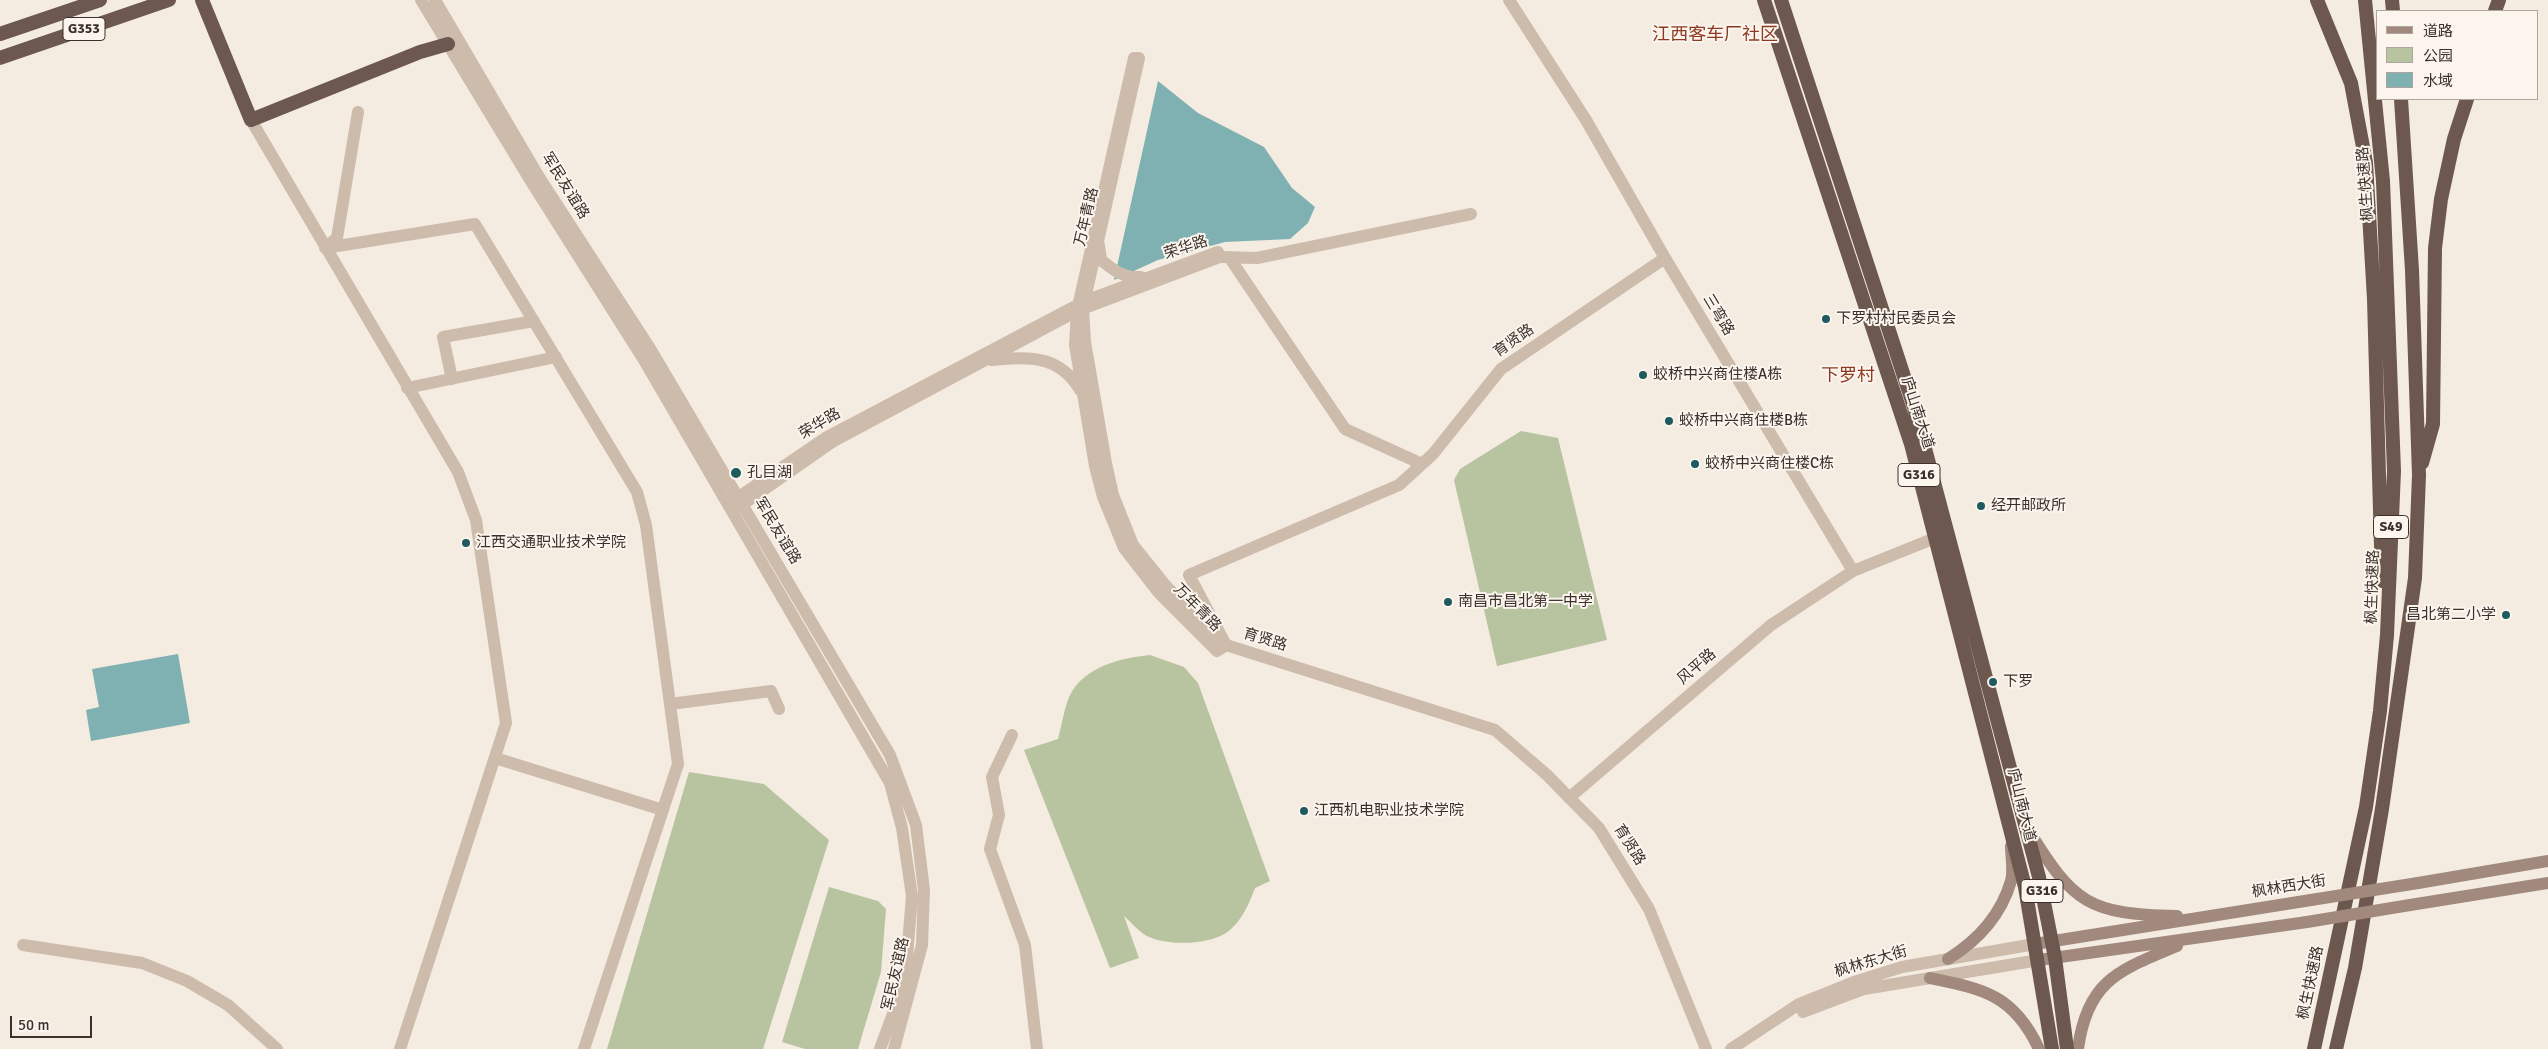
<!DOCTYPE html>
<meta charset="utf-8">
<style>
body{margin:0}
#map{position:relative;width:2548px;height:1049px;overflow:hidden;background:#f4ebe1;font-family:Signika,"Noto Sans SC",sans-serif}
canvas{display:block}
.legend{position:absolute;left:2376px;top:10px;width:162px;height:90px;box-sizing:border-box;background:#fbf5ee;border:1px solid #aea6a0;margin:0;padding:6px 9px;list-style:none;font-size:15px;color:#3b302b}
.legend li{display:flex;align-items:center;gap:10px;height:25px}
.legend b{width:25px;border:1px solid #aea6a0}
.scale{position:absolute;left:10px;top:1016px;width:82px;height:22px;box-sizing:border-box;border:2px solid #3b302b;border-top:0;padding-left:6px;font-size:15px;line-height:18px;white-space:nowrap;color:#3b302b;-webkit-text-stroke:4px #fbf5ee;paint-order:stroke}
</style>
<div id="map">
<canvas width="2548" height="1049"></canvas>
<ul class="legend">
<li><b style="height:6px;background:#a18a7d"></b>道路</li>
<li><b style="height:14px;background:#b8c4a0"></b>公园</li>
<li><b style="height:14px;background:#7fb0b2"></b>水域</li>
</ul>
<div class="scale">50 m</div>
</div>
<script>
const g = document.querySelector('canvas').getContext('2d');
g.lineJoin = 'round';
function paint(path, color) { g.fillStyle = color; g.fill(path, 'evenodd'); }
function strokePath(path, color, width, dash) { g.strokeStyle = color; g.lineWidth = width; g.lineCap = dash ? 'butt' : 'round'; g.setLineDash(dash || []); g.stroke(path); }
function drawText(font, color, halo, rows, align = 'center') {
  g.font = font + ' Signika,"Noto Sans SC",sans-serif'; g.lineWidth = 4; g.setLineDash([]); g.textBaseline = 'middle'; g.strokeStyle = halo; g.fillStyle = color; for (const [text, x, y, turn = 0] of rows) {
    g.save(); g.translate(x, y); g.rotate((+turn || 0) * Math.PI / 180); g.textAlign = isNaN(turn) ? turn : align; if (halo) g.strokeText(text, 0, 0); g.fillText(text, 0, 0); g.restore();
  }
}
paint(new Path2D(`
 M 1521,431 L 1558,438 L 1607,640 L 1497,666 L 1454,480 L 1460,469 Z
 M 1150,655 L 1184,667 L 1198,683 L 1270,881 L 1255,888 C 1249,904 1241,923 1226,933 C 1208,945 1166,946 1147,936 C 1139,932 1131,922 1124,916 L 1139,958 L 1110,968 L 1024,750 L 1058,739 C 1062,725 1064,708 1070,695 C 1085,666 1121,658 1150,655 Z
 M 689,772 L 764,784 L 829,840 L 763,1049 L 607,1049 Z
 M 829,887 L 878,901 L 886,909 L 881,972 L 858,1049 L 805,1049 L 782,1042 Z`), '#b8c4a0');
paint(new Path2D(`
 M 1158,81 L 1198,113 L 1264,147 L 1292,188 L 1315,207 L 1308,223 L 1290,239 L 1225,242 L 1158,260 L 1114,280 Z
 M 178,654 L 190,723 L 91,741 L 86,710 L 99,707 L 92,669 Z`), '#7fb0b2');
strokePath(new Path2D(`
 M 1509,0 L 1586,120 L 1665,258 L 1853,571 L 1935,538
 M 358,112 L 337,238 L 325,248 L 475,224 L 637,492 L 646,525 L 678,764 L 584,1049
 M 251,120 L 458,472 L 476,520 L 506,723 L 400,1049
 M 1222,257 L 1257,258 L 1471,214
 M 1229,257 L 1345,429 L 1422,464
 M 1665,258 L 1501,369 L 1433,454 L 1399,485 L 1189,575 L 1226,645 L 1495,730 L 1547,775 L 1599,828 L 1649,909 L 1706,1049
 M 452,379 L 443,337 L 534,321
 M 407,388 L 556,357
 M 670,704 L 771,691 L 779,709
 M 1012,735 L 992,777 L 999,815 L 990,849 L 1025,945 L 1037,1049
 M 495,758 L 663,810
 M 1569,798 L 1771,625 L 1853,571
 M 23,945 L 142,963 L 187,981 L 228,1005 L 277,1049`), '#cdbbac', 12);
strokePath(new Path2D(`
 M 421,0 L 532,183 L 644,360 L 890,783 L 902,828 L 912,896 L 905,981 L 880,1049
 M 435,0 L 539,177 L 651,350 L 890,755 L 916,825 L 924,890 L 922,945 L 894,1049
 M 1134,58 L 1139,58 L 1083,308 L 1085,342 L 1106,463 L 1113,495 L 1133,545 L 1166,586 L 1226,645 L 1217,651 L 1159,593 L 1124,548 L 1103,497 L 1095,466 L 1075,345 L 1077,311 Z
 M 1099,245 L 1101,260 C 1115,271 1123,278 1141,277
 M 991,360 C 1027,357 1059,354 1080,390
 M 733,501 L 827,437 L 1085,301 L 1218,252 L 1220,257 L 1077,311 L 832,442 L 736,509
 M 1803,1012 L 1864,989 L 2039,960
 M 1731,1049 L 1799,1004 L 1854,982 L 1902,967 L 2035,944`), '#cdbbac', 12);
strokePath(new Path2D(`
 M 2029,831 C 2074,904 2089,914 2177,916
 M 2418,883 L 2548,861
 M 2410,905 L 2548,883
 M 2035,944 L 2311,900
 M 1948,959 C 1977,941 2001,915 2011,881 C 2014,871 2011,856 2011,846
 M 2039,960 L 2307,922
 M 1930,978 C 1984,989 2014,995 2039,1049
 M 2078,1049 C 2087,980 2120,970 2177,946`), '#a18a7d', 12);
strokePath(new Path2D(`
 M 202,0 L 251,120 L 420,52 L 448,44
 M 1764,0 L 1911,444 L 2025,887 L 2052,1049
 M 1781,0 L 1914,407 L 2039,877 L 2055,958 L 2067,1049
 M 2317,0 L 2351,83 L 2366,163 L 2374,299 L 2382,581
 M 2392,0 L 2393,11
 M 2495,11 L 2499,0
 M 0,34 L 100,0
 M 0,58 L 169,0
 M 2422,463 L 2433,424 L 2435,248 L 2441,199 L 2454,139 L 2467,99
 M 2314,1049 L 2366,807 L 2380,711 L 2387,635 L 2394,471 L 2383,181 L 2365,0
 M 2336,1049 L 2355,968 L 2382,809 L 2415,578 L 2419,475 L 2412,270 L 2401,99`), '#6c584f', 14);
strokePath(new Path2D(`
 M 2311,900 L 2418,883
 M 2307,922 L 2410,905`), '#a18a7d', 12);
for (const [x, y, r, color] of [
 [1826,319,5,"#1f5a5e"],
 [1643,375,5,"#1f5a5e"],
 [1669,421,5,"#1f5a5e"],
 [1695,464,5,"#1f5a5e"],
 [736,473,6,"#1f5a5e"],
 [1981,506,5,"#1f5a5e"],
 [466,543,5,"#1f5a5e"],
 [1448,602,5,"#1f5a5e"],
 [2506,615,5,"#1f5a5e"],
 [1993,682,5,"#1f5a5e"],
 [1304,811,5,"#1f5a5e"]
]) { const dot = new Path2D(); dot.arc(x, y, r, 0, 2 * Math.PI); g.fillStyle = color; g.fill(dot); strokePath(dot, '#fbf5ee', 2); }
for (const [x, y, w] of [
 [84,29,42],
 [1919,475,42],
 [2391,527,35],
 [2042,891,42]
]) { const box = new Path2D(); box.roundRect(x - w / 2, y - 11.5, w, 23, 4); g.fillStyle = '#fbf5ee'; g.fill(box); strokePath(box, '#3b302b', 1); }
drawText('bold 14px', '#3b302b', null, [
 ["G353",84,29],
 ["G316",1919,475],
 ["S49",2391,527],
 ["G316",2042,891]
]);
drawText('15px', '#3b302b', '#fbf5ee', [
 ["枫生快速路",2366,184,-94],
 ["军民友谊路",565,186,58],
 ["万年青路",1087,217,-77],
 ["荣华路",1186,248,-18],
 ["三弯路",1718,315,59],
 ["育贤路",1514,341,-35],
 ["庐山南大道",1917,413,72],
 ["荣华路",820,424,-31],
 ["军民友谊路",777,531,59],
 ["枫生快速路",2373,587,-88],
 ["万年青路",1197,608,45],
 ["育贤路",1265,640,17],
 ["风平路",1697,667,-41],
 ["庐山南大道",2021,805,76],
 ["育贤路",1629,845,58],
 ["枫林西大街",2289,887,-9],
 ["枫林东大街",1871,962,-17],
 ["军民友谊路",896,974,-77],
 ["枫生快速路",2311,983,-78]
]);
drawText('15px', '#3b302b', '#fbf5ee', [
 ["下罗村村民委员会",1836,319],
 ["蛟桥中兴商住楼A栋",1653,375],
 ["蛟桥中兴商住楼B栋",1679,421],
 ["蛟桥中兴商住楼C栋",1705,464],
 ["孔目湖",747,473],
 ["经开邮政所",1991,506],
 ["江西交通职业技术学院",476,543],
 ["南昌市昌北第一中学",1458,602],
 ["昌北第二小学",2496,615,"right"],
 ["下罗",2003,682],
 ["江西机电职业技术学院",1314,811]
], 'left');
drawText('18px', '#8c3b22', '#fbf5ee', [
 ["江西客车厂社区",1715,35],
 ["下罗村",1848,376]
]);
</script>
